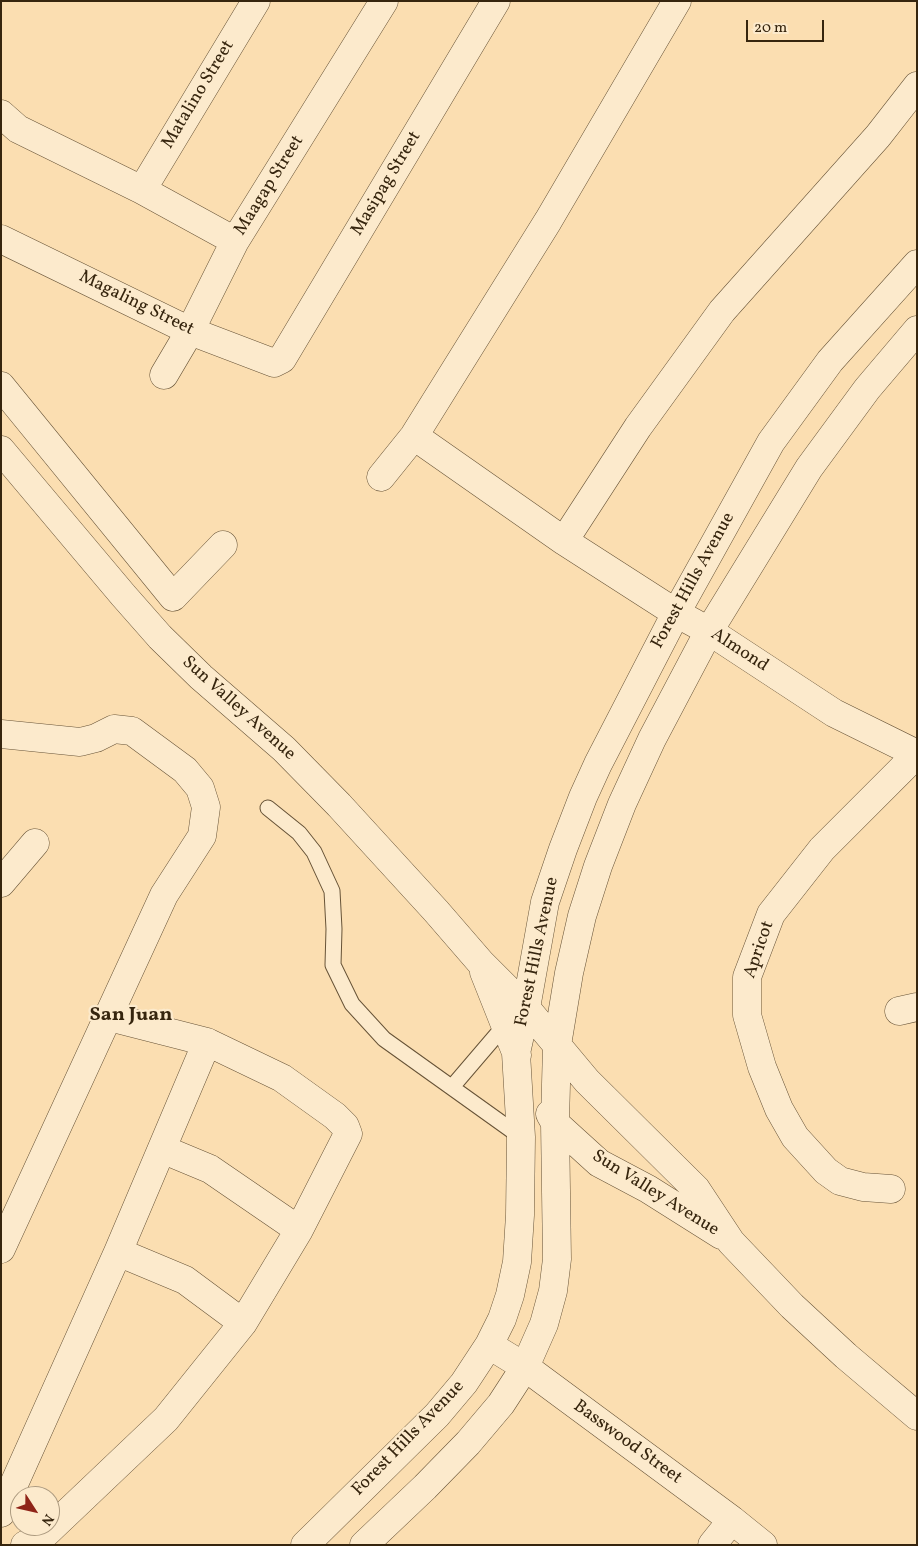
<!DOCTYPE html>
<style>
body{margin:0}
#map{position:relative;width:918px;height:1546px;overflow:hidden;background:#fbdeb1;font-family:Vollkorn,serif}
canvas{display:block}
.frame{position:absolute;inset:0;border:2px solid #36250e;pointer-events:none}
.north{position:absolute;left:10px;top:1486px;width:50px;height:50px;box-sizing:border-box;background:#fceacc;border:1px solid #ad9b80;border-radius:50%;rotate:125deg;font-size:14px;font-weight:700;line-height:20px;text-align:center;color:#36250e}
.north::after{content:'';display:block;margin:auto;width:18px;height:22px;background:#8f2418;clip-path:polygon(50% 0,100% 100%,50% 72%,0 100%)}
.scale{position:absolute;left:746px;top:20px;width:78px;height:22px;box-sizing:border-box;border:2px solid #36250e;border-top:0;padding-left:6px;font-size:15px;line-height:18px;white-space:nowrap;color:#36250e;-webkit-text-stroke:4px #fceacc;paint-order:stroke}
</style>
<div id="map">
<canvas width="918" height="1546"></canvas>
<div class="frame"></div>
<div class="north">N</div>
<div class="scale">20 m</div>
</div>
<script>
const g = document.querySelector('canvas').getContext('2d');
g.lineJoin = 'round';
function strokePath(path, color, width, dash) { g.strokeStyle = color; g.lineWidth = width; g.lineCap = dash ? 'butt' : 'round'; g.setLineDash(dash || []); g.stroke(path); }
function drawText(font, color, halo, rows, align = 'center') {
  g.font = font + ' Vollkorn,serif'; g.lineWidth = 4.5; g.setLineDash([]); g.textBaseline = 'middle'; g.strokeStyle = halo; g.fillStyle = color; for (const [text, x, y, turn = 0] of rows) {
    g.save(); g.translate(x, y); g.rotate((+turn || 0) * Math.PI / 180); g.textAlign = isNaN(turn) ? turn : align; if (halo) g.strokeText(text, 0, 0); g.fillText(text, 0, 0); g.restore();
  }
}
const service = new Path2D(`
 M 268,808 L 299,833 L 314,852 L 332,891 L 334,929 L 333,965 L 352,1004 L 384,1039 L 521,1137
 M 452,1087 L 505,1025`);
const minor = new Path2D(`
 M 1,114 L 18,129 L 142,190 L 235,241
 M 142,190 L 256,1
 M 1,239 L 190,331 L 274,363 L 282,359 L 496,1
 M 164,375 L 190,331 L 235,241 L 384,1
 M 1,386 L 173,597 L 223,545
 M 414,436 L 564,541 L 676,613 L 709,631 L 834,713 L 917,754
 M 1,450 L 123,595 L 160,637 L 201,677 L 284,749 L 339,805 L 436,911 L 481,963 L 526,1008 L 587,1081 L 696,1189 L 731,1242 L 792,1306 L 846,1356 L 917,1416
 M 381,477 L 414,436 L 548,221 L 677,1
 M 564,541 L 638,427 L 722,311 L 878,136 L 917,86
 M 1,734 L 80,742 L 96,738 L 114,729 L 132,731 L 185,770 L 200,788 L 206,807 L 202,836 L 164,895 L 1,1249
 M 1,883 L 35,843
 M 484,972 L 517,1055
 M 899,1011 L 917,1007
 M 550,1114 L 555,1123 L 599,1163 L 648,1189 L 721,1235
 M 162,1149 L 210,1169 L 299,1230
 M 891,1189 L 863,1187 L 840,1181 L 826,1171 L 795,1137 L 779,1109 L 762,1067 L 747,1015 L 747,977 L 771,914 L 822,849 L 917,754
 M 118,1252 L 185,1280 L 243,1323
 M 489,1345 L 525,1367 L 732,1520 L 763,1545
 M 1,1513 L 118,1252 L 207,1042
 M 25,1545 L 46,1533 L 166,1419 L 243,1323 L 299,1230 L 348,1134 L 345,1126 L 335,1116 L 282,1078 L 207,1042 L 109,1017
 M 305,1545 L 437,1415 L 464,1383 L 489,1345 L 502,1319 L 510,1295 L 517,1262 L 520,1215 L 521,1137 L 516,1053 L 526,1008 L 545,902 L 563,849 L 583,797 L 598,764 L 676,613 L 771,442 L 830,361 L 917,264
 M 364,1545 L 425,1487 L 468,1443 L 501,1404 L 525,1367 L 544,1324 L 553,1291 L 557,1259 L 555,1123 L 557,1045 L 569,973 L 582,916 L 598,866 L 622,804 L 652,739 L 709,631 L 809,468 L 867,389 L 917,330
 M 712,1545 L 732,1520`);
strokePath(service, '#675337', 17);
strokePath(minor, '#675337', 29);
strokePath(service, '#fceacc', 15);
strokePath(minor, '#fceacc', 28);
drawText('18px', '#36250e', '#fceacc', [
 ["Matalino Street",199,95,-59],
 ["Masipag Street",387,184,-59],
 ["Maagap Street",270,186,-58],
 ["Magaling Street",136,304,26],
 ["Forest Hills Avenue",694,581,-61],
 ["Almond",739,651,33],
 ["Sun Valley Avenue",238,709,42],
 ["Apricot",760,950,-71],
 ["Forest Hills Avenue",538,952,-78],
 ["Sun Valley Avenue",655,1194,32],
 ["Forest Hills Avenue",409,1439,-46],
 ["Basswood Street",627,1443,36]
]);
drawText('bold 20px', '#36250e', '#fceacc', [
 ["San Juan",131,1016]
]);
</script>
